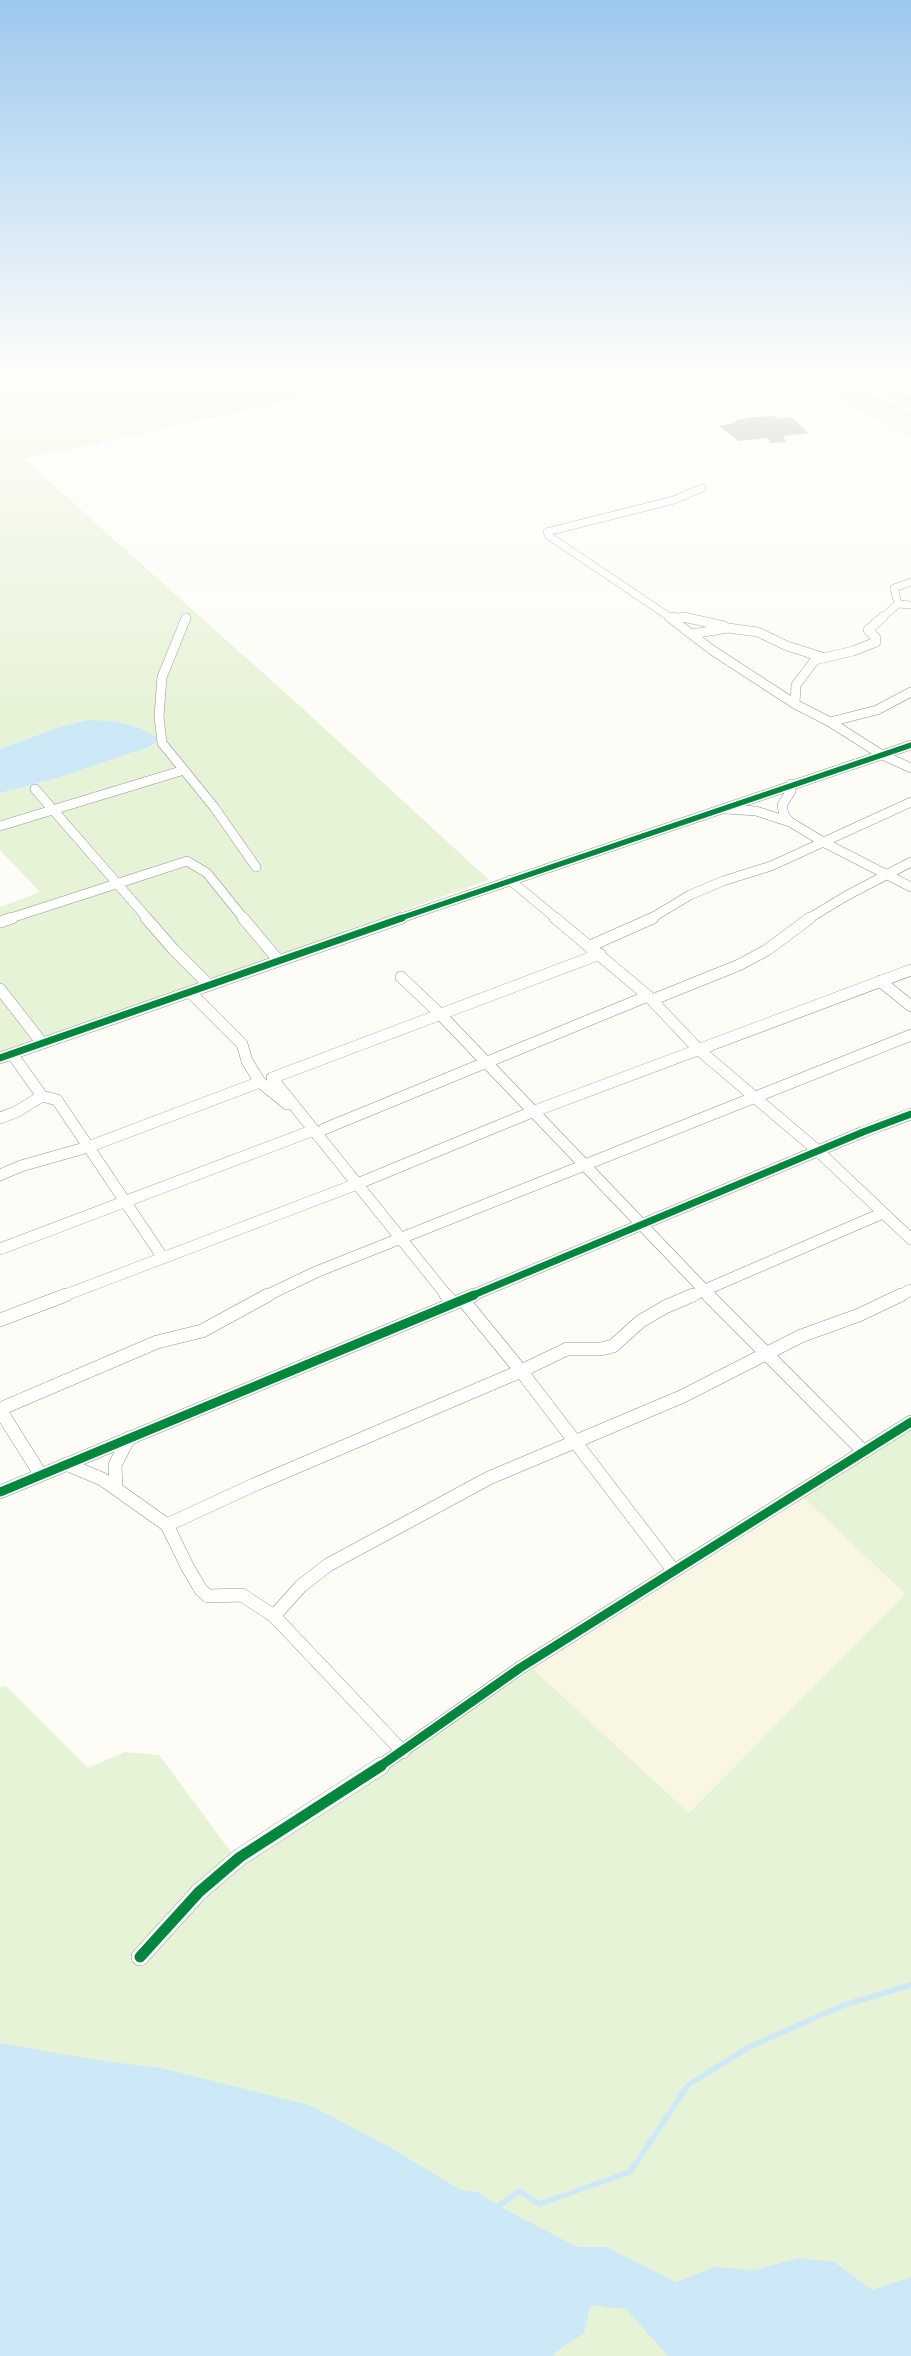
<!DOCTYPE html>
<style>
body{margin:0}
canvas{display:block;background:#fdfcf7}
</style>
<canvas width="911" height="2356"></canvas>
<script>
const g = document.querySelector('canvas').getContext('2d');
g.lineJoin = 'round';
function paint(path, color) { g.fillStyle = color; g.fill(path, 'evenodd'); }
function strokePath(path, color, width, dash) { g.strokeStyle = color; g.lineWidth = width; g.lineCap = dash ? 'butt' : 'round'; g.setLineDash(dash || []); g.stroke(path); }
paint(new Path2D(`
 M 803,1497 L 905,1594 L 689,1813 L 533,1669 L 788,1509 Z`), '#f9f7e4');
paint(new Path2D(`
 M 0,377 L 401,377 L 24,459 L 301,707 L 489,880 L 0,1055 L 0,907 L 40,892 L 0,850 L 0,793 L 54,779 L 146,748 L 54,729 L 0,749 Z
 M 795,377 L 911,377 L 911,438 L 900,433 L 903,432 Z
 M 911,1428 L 911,2356 L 0,2356 L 0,1687 L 6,1686 L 88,1768 L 124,1752 L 159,1755 L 240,1864 L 533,1669 L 689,1813 L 905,1594 L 803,1497 Z`), '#e7f3d7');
paint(new Path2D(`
 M 88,720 C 113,721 141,723 160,741 L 146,748 L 54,779 L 0,793 L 0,749 L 54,729 Z
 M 0,2043 L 103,2061 L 161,2068 L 309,2105 L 386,2145 L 461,2190 L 478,2192 L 499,2206 L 577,2247 L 607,2247 L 676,2282 L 714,2267 L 755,2270 L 799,2258 L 834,2262 L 872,2290 L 911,2277 L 911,2356 L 668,2356 L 626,2309 L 590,2305 L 584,2333 L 554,2353 L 552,2356 L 0,2356 Z`), '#cde8f7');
strokePath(new Path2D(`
 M 499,2206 L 519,2191 L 539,2204 L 630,2172 L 688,2085 L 749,2047 L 844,2005 L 911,1985`), '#cde8f7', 5.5);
paint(new Path2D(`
 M 775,416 L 777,419 L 791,417 L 809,433 L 783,436 L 786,442 L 771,443 L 768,438 L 739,441 L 719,426 L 735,423 L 736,420 L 754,417 Z`), '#a19f9c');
const minorFar4 = new Path2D(`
 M 898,604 L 911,605
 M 669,616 L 689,618
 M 671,618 L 549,536 L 547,532 L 674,500 L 702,488
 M 882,618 L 898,604 L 894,588 L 911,582`);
const minorFar3 = new Path2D(`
 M 669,617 L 712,650 L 795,704 L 830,722 L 882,755 L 911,768
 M 683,617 L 724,626
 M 692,634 L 728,628 L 758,632 L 787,646 L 822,657
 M 795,704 L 796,685 L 815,660 L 853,651 L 876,642 L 876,638 L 868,630 L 883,617
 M 830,722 L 877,710 L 911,692
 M 184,770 L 214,807 L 256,867
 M 791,784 L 791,791 L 782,805 L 784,815 L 790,822 L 825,843 L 911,887
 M 35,789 L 148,919
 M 726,809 L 756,811 L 790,822
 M 0,826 L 184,770 L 162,743 L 159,716 L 162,677 L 186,618
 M 510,880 L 557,919
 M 8,919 L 187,861 L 207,873 L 244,919
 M 398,919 L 911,745
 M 650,919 L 690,895 L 723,881 L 771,866 L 911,802
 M 808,919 L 846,896 L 911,862`);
const minorFar2 = new Path2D(`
 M 146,918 L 174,950 L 209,985
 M 243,918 L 279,961
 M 555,918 L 648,996 L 698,1049 L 818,1151 L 911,1239
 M 0,922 L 12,918
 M 590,946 L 653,918
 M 401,977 L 440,1014 L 710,1296
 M 880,981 L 911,1006
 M 0,989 L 42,1043
 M 190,992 L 242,1044 L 247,1061 L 260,1082 L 287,1104
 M 652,1000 L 739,965 L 767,950 L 810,918
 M 12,1054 L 42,1096 L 57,1100 L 163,1258
 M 0,1058 L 402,918
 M 0,1118 L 16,1112 L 42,1096
 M 324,1129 L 648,996
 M 0,1175 L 21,1166 L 88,1147 L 260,1082
 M 0,1249 L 314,1130
 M 63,1296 L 357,1184 L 532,1112 L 911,970
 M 266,1296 L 316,1272 L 911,1035
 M 447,1296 L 272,1078 L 600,954
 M 471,1296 L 863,1132 L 911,1114
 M 691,1296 L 883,1213
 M 899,1296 L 911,1290`);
const minorFar1 = new Path2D(`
 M 446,1295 L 453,1304
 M 708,1295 L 863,1451
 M 464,1301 L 521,1371 L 674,1571
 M 0,1320 L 66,1295
 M 0,1409 L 157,1342 L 202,1331 L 268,1295
 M 0,1410 L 41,1475
 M 66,1464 L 102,1479 L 167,1525 L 188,1568 L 201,1590 L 208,1596 L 242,1595 L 274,1616 L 403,1752
 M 116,1489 L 115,1465 L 129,1438
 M 0,1492 L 474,1295
 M 167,1525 L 256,1484 L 521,1371 L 567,1349 L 601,1349 L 613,1346 L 641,1321 L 665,1307 L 693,1295
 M 274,1616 L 301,1586 L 328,1565 L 489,1478 L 681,1397 L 801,1336 L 859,1315 L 901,1295
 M 379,1767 L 520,1668 L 911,1422`);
const minor = new Path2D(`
 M 140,1957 L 199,1892 L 240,1857 L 381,1766`);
const tertiary = new Path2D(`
 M 841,377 L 850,377 L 863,385 L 911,408 L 911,413 L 857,389 Z
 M 861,377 L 872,377 L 911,391 L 911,396 Z`);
const primary = new Path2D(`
 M 842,377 L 855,377 L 911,401 L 911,408 Z`);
strokePath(minorFar4, '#979795', 8);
strokePath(minorFar3, '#979795', 10);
strokePath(minorFar2, '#979795', 12);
strokePath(minorFar1, '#979795', 14);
strokePath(minor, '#979795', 18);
strokePath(tertiary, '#979795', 1);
strokePath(primary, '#858482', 1);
strokePath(minorFar4, '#fffffe', 7);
strokePath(minorFar3, '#fffffe', 9);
strokePath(minorFar2, '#fffffe', 11);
strokePath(minorFar1, '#fffffe', 13);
strokePath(minor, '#fffffe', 17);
paint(tertiary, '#fffffe');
paint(primary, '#ede9dc');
strokePath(new Path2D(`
 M 398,919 L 911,745`), '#00873e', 5.5);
strokePath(new Path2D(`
 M 0,1058 L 402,918
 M 471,1296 L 863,1132 L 911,1114`), '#00873e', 7);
strokePath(new Path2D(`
 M 0,1492 L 474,1295
 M 379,1767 L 520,1668 L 911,1422`), '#00873e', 9);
strokePath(new Path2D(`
 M 140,1957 L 199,1892 L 240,1857 L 381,1766`), '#00873e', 11);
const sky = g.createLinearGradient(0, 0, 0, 707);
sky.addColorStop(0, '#9dc9ee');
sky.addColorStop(0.53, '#fefefb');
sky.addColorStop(1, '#fefefb00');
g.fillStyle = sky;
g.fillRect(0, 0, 911, 707);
</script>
